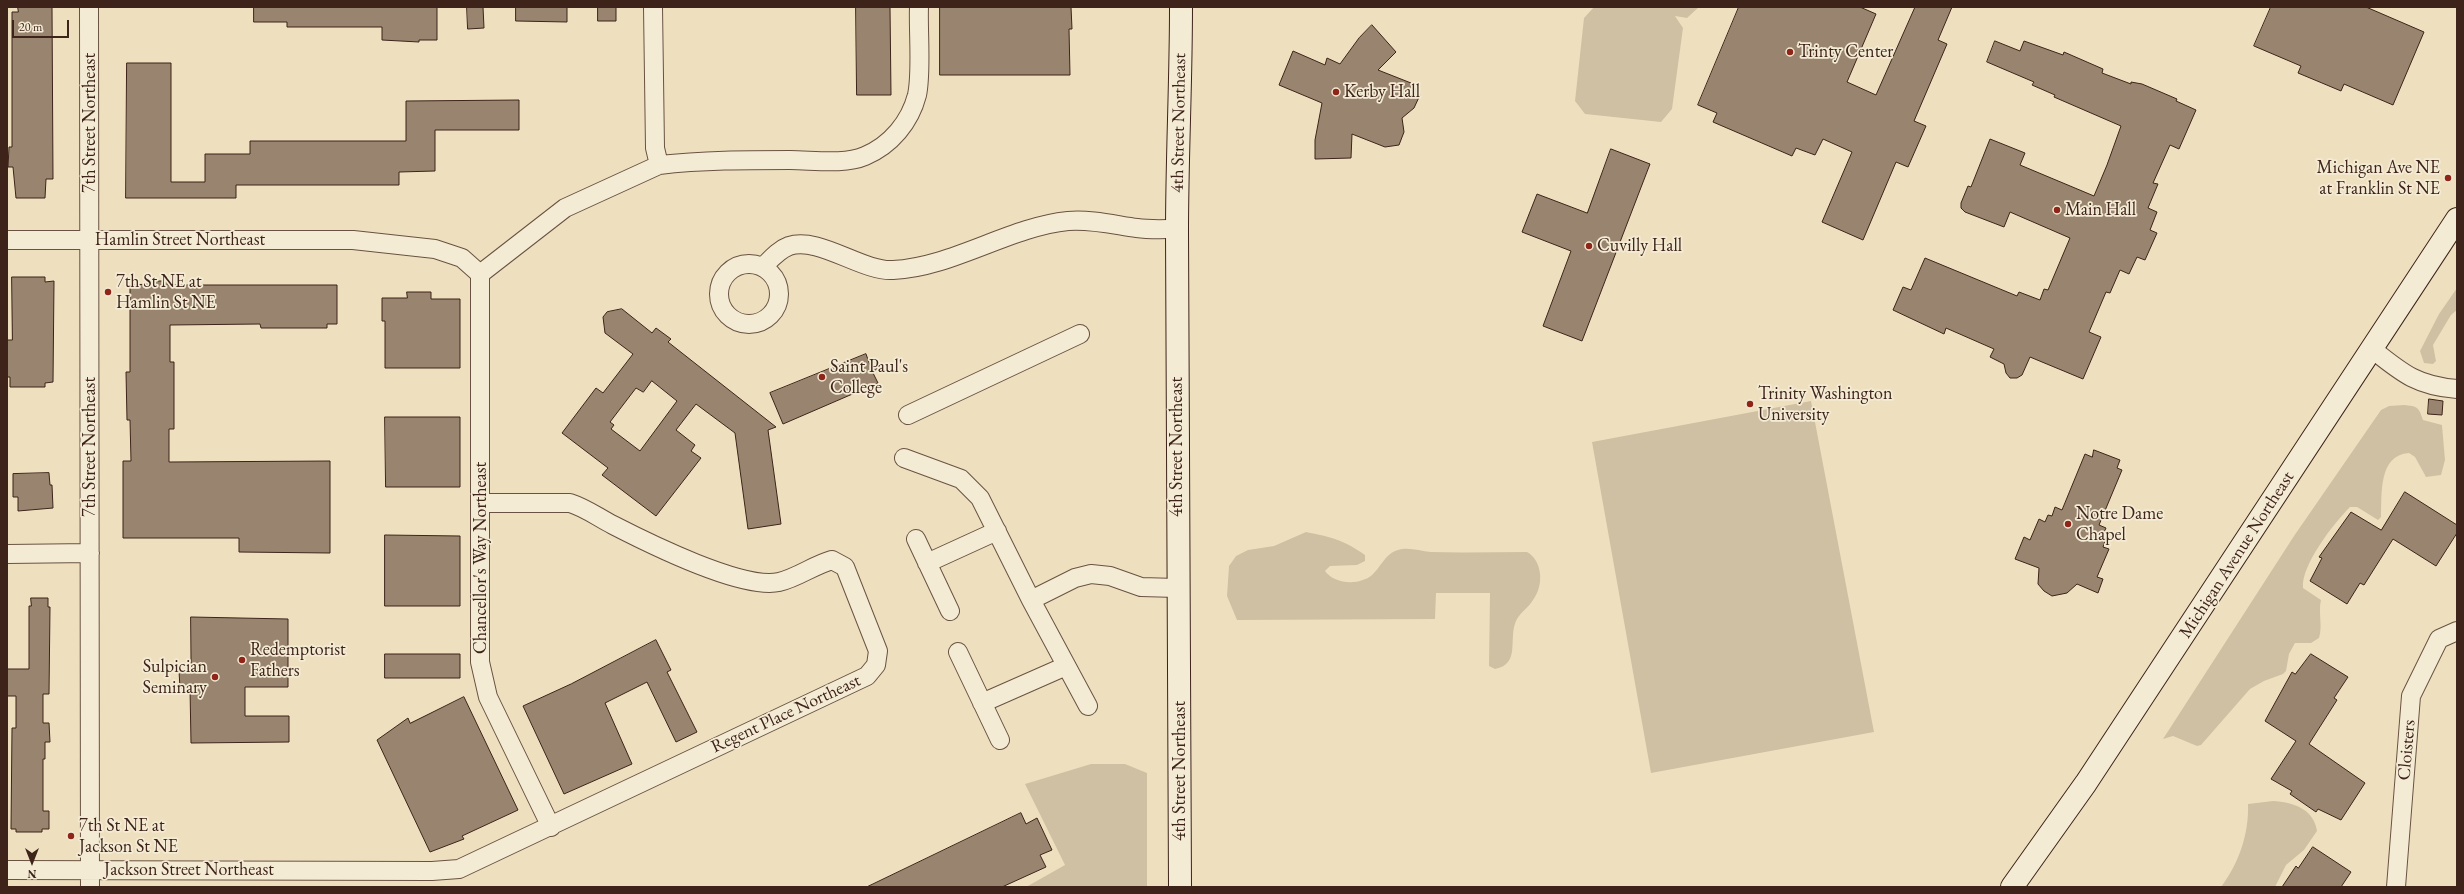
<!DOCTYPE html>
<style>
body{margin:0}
#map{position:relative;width:2464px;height:894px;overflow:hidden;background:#eee0bf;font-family:"EB Garamond",serif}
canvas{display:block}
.frame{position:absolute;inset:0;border:8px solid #3d2319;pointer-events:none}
.north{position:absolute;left:12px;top:842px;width:40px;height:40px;-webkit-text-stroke:3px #f4ebd5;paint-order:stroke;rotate:180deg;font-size:11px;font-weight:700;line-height:16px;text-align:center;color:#3d2319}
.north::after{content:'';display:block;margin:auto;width:14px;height:18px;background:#3d2319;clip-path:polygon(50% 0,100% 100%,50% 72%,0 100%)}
.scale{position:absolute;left:12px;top:20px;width:57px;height:18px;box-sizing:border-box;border:2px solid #3d2319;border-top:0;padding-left:5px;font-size:12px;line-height:14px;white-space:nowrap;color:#3d2319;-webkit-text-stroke:3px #f4ebd5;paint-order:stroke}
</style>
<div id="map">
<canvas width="2464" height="894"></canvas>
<div class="frame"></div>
<div class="north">N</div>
<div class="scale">20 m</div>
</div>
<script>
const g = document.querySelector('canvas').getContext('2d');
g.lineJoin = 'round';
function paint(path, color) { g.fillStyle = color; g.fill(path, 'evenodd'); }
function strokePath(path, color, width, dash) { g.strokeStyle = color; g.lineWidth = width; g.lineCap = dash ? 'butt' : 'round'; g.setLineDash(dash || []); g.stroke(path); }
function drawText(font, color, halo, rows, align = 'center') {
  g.font = font + ' "EB Garamond",serif'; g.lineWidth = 3.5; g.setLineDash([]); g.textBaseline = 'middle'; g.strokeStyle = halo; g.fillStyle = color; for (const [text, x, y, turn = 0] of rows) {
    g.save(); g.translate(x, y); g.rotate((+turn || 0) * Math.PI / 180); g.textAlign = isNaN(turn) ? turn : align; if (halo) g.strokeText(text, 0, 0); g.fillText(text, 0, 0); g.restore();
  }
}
paint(new Path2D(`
 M 1594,7 L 1699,7 L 1687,18 L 1675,16 L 1683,28 L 1672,109 L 1661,122 L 1585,114 L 1575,101 L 1584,18 Z
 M 2457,288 L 2457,310 L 2451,315 L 2433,345 L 2436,361 L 2433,364 L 2424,363 L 2420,351 L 2439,314 Z
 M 1811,401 L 1874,732 L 1651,773 L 1592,442 Z
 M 2404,405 C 2417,406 2419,407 2423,420 L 2442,425 L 2445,460 L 2441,475 L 2426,477 L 2415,457 L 2409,453 C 2378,455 2382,495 2381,517 L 2378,520 L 2357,507 L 2350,507 C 2334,523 2301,565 2303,588 L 2321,600 C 2318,613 2323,626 2319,638 L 2311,643 L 2295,643 L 2289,654 L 2286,671 L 2283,674 L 2264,681 L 2250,689 L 2201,745 L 2197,746 L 2173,736 L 2163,739 L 2294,536 L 2381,410 L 2389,406 Z
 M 1306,532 C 1331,537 1344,540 1365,555 L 1365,561 L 1357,565 L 1330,566 L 1325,571 C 1334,584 1359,586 1372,575 C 1379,569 1386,554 1395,551 C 1407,546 1419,551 1431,552 C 1463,553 1495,552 1527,552 C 1543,561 1544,586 1533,600 C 1529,607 1521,612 1517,619 C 1507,637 1522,664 1495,669 L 1489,666 L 1490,593 L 1436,593 L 1435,619 L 1237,620 L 1227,596 L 1229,566 L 1236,556 L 1248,550 L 1274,546 Z
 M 1091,764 L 1125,764 L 1147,773 L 1147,887 L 1026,887 L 1065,865 L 1025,784 Z
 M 2273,801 C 2293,802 2314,809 2317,831 L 2304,850 L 2286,865 L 2275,887 L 2221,887 C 2239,863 2249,834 2248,804 Z`), '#d0c0a3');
const building = new Path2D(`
 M 18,7 L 52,7 L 53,179 L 46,179 L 45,198 L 16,198 L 13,167 L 8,167 L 9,147 L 12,147 L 12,12 L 18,12 Z
 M 254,7 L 437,7 L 437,40 L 419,40 L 419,42 L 382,40 L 382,27 L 287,27 L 287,22 L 254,22 Z
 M 467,7 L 483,7 L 484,28 L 468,29 Z
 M 516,7 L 567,7 L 567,22 L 516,21 Z
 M 598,7 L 616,7 L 616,21 L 598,21 Z
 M 856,7 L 890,7 L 891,95 L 857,95 Z
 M 940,7 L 1071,7 L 1072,29 L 1069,29 L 1070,75 L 940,75 Z
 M 1739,7 L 1860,7 L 1876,14 L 1847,82 L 1876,95 L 1915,7 L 1952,7 L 1938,40 L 1947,44 L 1914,121 L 1926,126 L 1908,167 L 1896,162 L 1863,240 L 1822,222 L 1852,152 L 1823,139 L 1815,155 L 1796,148 L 1792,156 L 1713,122 L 1717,113 L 1698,105 Z
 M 2271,7 L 2366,7 L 2424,32 L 2393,105 L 2344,84 L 2341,91 L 2322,83 L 2298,73 L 2301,66 L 2254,46 Z
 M 1372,25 L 1396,52 L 1378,70 L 1411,83 L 1420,95 L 1414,108 L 1402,118 L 1404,132 L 1399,145 L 1385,147 L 1352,134 L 1351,158 L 1315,159 L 1315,140 L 1322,103 L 1279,85 L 1293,51 L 1325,65 L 1327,58 L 1340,64 L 1359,38 Z
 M 1995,41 L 2020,51 L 2024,41 L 2063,55 L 2064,52 L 2103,69 L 2102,73 L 2131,84 L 2131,82 L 2142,84 L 2177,99 L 2176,101 L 2196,110 L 2179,149 L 2170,145 L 2153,183 L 2158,184 L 2148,208 L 2157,212 L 2150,230 L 2157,233 L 2145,260 L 2137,257 L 2129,274 L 2120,270 L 2110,293 L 2106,292 L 2089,332 L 2101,337 L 2083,379 L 2030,357 L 2022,375 L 2017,378 L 2010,378 L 2006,373 L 2004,364 L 1990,357 L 1994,349 L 1946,328 L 1944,334 L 1893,310 L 1903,287 L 1911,290 L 1925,258 L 2017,296 L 2019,292 L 2040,300 L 2044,289 L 2048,290 L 2070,238 L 2010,212 L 2004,227 L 1965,212 L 1961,208 L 1961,203 L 1968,186 L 1971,187 L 1990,139 L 2025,153 L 2020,165 L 2094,196 L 2107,165 L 2121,126 L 2054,97 L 2055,95 L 2032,85 L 2034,82 L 1987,62 Z
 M 127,63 L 171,63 L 171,182 L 205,182 L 205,154 L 250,154 L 250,141 L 406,141 L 406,101 L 519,100 L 519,130 L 435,130 L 435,171 L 399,172 L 399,185 L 236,185 L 236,198 L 126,198 Z
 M 1611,149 L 1650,164 L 1582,341 L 1543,326 L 1571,251 L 1522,232 L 1537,194 L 1587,213 Z
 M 12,277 L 45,277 L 45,282 L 54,281 L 53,382 L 45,383 L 45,387 L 10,387 L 10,377 L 7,377 L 7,340 L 12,340 Z
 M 150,281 L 168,281 L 168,285 L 337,285 L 337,324 L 327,324 L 327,328 L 261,328 L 260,324 L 170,325 L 170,362 L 174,362 L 174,429 L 169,429 L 169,462 L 330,461 L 330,553 L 239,552 L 239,538 L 123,538 L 123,461 L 131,461 L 130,420 L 127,420 L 126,372 L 130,372 L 130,285 L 150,284 Z
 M 407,292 L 431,292 L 431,299 L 460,299 L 460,368 L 385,368 L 385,321 L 382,321 L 382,298 L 407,298 Z
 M 622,309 L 652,333 L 656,328 L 671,339 L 668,342 L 776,427 L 768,430 L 781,524 L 748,529 L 735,433 L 696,404 L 676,430 L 695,445 L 691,451 L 701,458 L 656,516 L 602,475 L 608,468 L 562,433 L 596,388 L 603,393 L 633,354 L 605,333 L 603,317 L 607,312 ZM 652,381 L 677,401 L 640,451 L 611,429 L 614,425 L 610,422 L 636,388 L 643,392 Z
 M 866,354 L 870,365 L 879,366 L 873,373 L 878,383 L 783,424 L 770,393 Z
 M 2429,399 L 2443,401 L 2442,415 L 2428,414 Z
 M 385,417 L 460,417 L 460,487 L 386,487 Z
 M 2094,450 L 2120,460 L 2117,468 L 2122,470 L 2099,525 L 2106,528 L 2102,537 L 2106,539 L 2103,547 L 2109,549 L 2097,577 L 2103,579 L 2098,593 L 2077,584 L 2067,593 L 2052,596 L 2044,591 L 2038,584 L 2039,568 L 2015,559 L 2024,537 L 2030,540 L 2039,519 L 2045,522 L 2048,515 L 2052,516 L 2055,507 L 2062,510 L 2085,454 L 2092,457 Z
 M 49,473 L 50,485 L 52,485 L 53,508 L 18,511 L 18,497 L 13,497 L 13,474 Z
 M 2405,492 L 2457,525 L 2457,533 L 2436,566 L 2393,539 L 2364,585 L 2360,583 L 2347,604 L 2310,581 L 2322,558 L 2319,557 L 2351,512 L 2381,530 Z
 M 385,535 L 460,536 L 460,606 L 385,606 Z
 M 31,598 L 48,598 L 48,607 L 50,607 L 49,694 L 43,694 L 43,723 L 49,723 L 50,742 L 45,742 L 45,759 L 43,759 L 43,811 L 49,811 L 49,829 L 42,829 L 42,832 L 16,832 L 16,829 L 11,829 L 12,728 L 16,728 L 16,696 L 7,696 L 7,669 L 29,669 L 29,606 L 31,606 Z
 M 191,617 L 288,619 L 288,687 L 245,687 L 245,716 L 289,716 L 289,742 L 191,743 L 190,688 L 180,688 L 179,671 L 190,671 L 191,666 Z
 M 656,640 L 671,670 L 667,672 L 697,732 L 676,742 L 647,682 L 605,703 L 632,764 L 564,794 L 523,706 L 571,684 Z
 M 385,654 L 460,654 L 460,678 L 385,678 Z
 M 2311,654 L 2348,677 L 2334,698 L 2337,700 L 2309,744 L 2365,783 L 2341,820 L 2318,809 L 2316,812 L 2290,794 L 2292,791 L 2271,779 L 2296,741 L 2265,721 L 2292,672 L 2295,674 Z
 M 464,697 L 518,810 L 462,836 L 464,839 L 430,852 L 377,740 L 408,718 L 410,723 Z
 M 1021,813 L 1026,824 L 1037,818 L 1052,850 L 1040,855 L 1046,867 L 1002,887 L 867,887 Z
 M 2313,847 L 2351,872 L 2341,887 L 2282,887 L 2296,866 L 2298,868 Z`);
paint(building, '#99856f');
strokePath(building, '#3d2319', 1);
const street = new Path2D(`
 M 89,7 L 90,887
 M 659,165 C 703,160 746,160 790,160 C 813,160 844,165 865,156 C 891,145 910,122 917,95 C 922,72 918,32 919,7
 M 7,240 L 353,240 L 435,249 L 462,258 L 480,274 L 480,662 L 488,697 L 551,827
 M719 294a30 30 0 1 1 60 0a30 30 0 1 1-60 0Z
 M 763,267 C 770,260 778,250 789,246 C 819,236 862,272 893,270 C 953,267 1009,227 1068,221 C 1091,219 1115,225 1137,228 C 1150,230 1164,229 1177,229
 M 480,274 L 565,208 L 659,165 L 655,148 L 653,7
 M 2372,349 C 2402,373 2417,386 2457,389
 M 908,415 L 1080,334
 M 904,458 L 961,479 L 980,498 L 1031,600 L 1075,578 L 1091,574 L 1110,576 L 1141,587 L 1177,588
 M 916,539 L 950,611
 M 7,554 L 90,553
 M 927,563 L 997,531
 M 1031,600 L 1088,706
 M 958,652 L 1000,740
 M 982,703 L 1066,666
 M 7,870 L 432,871 L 459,869 L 867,676 L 876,665 L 878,651 L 845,567 L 832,560 C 814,565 797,578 779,582 C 743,590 648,543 613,525 C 599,518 586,508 570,503 L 481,503
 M 2396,887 L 2411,696 L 2439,639 L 2457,631`);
const secondary = new Path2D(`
 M 1180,887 C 1180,669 1176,451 1177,232 C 1177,157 1181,82 1181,7
 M 2012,887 L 2086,783 L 2457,219`);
strokePath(street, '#695242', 20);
strokePath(secondary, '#3d2319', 24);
strokePath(street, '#f4ebd5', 18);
strokePath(secondary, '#f4ebd5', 22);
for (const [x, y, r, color] of [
 [1790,52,4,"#8f2418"],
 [1336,92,4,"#8f2418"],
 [2448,178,4,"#8f2418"],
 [2057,210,4,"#8f2418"],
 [1589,246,4,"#8f2418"],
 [108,292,4,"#8f2418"],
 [822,377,4,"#8f2418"],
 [1750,404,4,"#8f2418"],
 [2068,524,4,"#8f2418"],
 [242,660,4,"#8f2418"],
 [215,677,4,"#8f2418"],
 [71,836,4,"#8f2418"]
]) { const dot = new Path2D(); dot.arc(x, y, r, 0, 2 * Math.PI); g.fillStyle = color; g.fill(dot); strokePath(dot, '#f4ebd5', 1.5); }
drawText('18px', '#3d2319', '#f4ebd5', [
 ["Trinty Center",1798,52],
 ["Kerby Hall",1344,92],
 ["Michigan Ave NE",2440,168,"right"],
 ["at Franklin St NE",2440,189,"right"],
 ["Main Hall",2065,210],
 ["Cuvilly Hall",1597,246],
 ["7th St NE at",116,282],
 ["Hamlin St NE",116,303],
 ["Saint Paul's",830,367],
 ["College",830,388],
 ["Trinity Washington",1758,394],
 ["University",1758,415],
 ["Notre Dame",2076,514],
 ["Chapel",2076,535],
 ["Redemptorist",250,650],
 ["Fathers",250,671],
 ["Sulpician",207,667,"right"],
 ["Seminary",207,688,"right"],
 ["7th St NE at",79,826],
 ["Jackson St NE",79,847]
], 'left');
drawText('18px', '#3d2319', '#f4ebd5', [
 ["7th Street Northeast",90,123,-90],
 ["4th Street Northeast",1179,123,-89],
 ["Hamlin Street Northeast",180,240],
 ["7th Street Northeast",90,447,-90],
 ["4th Street Northeast",1177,447,-90],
 ["Michigan Avenue Northeast",2237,555,-57],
 ["Chancellor's Way Northeast",481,558,-90],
 ["Regent Place Northeast",786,714,-25],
 ["Cloisters",2407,750,-85],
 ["4th Street Northeast",1180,771,-90],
 ["Jackson Street Northeast",189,870]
]);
</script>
